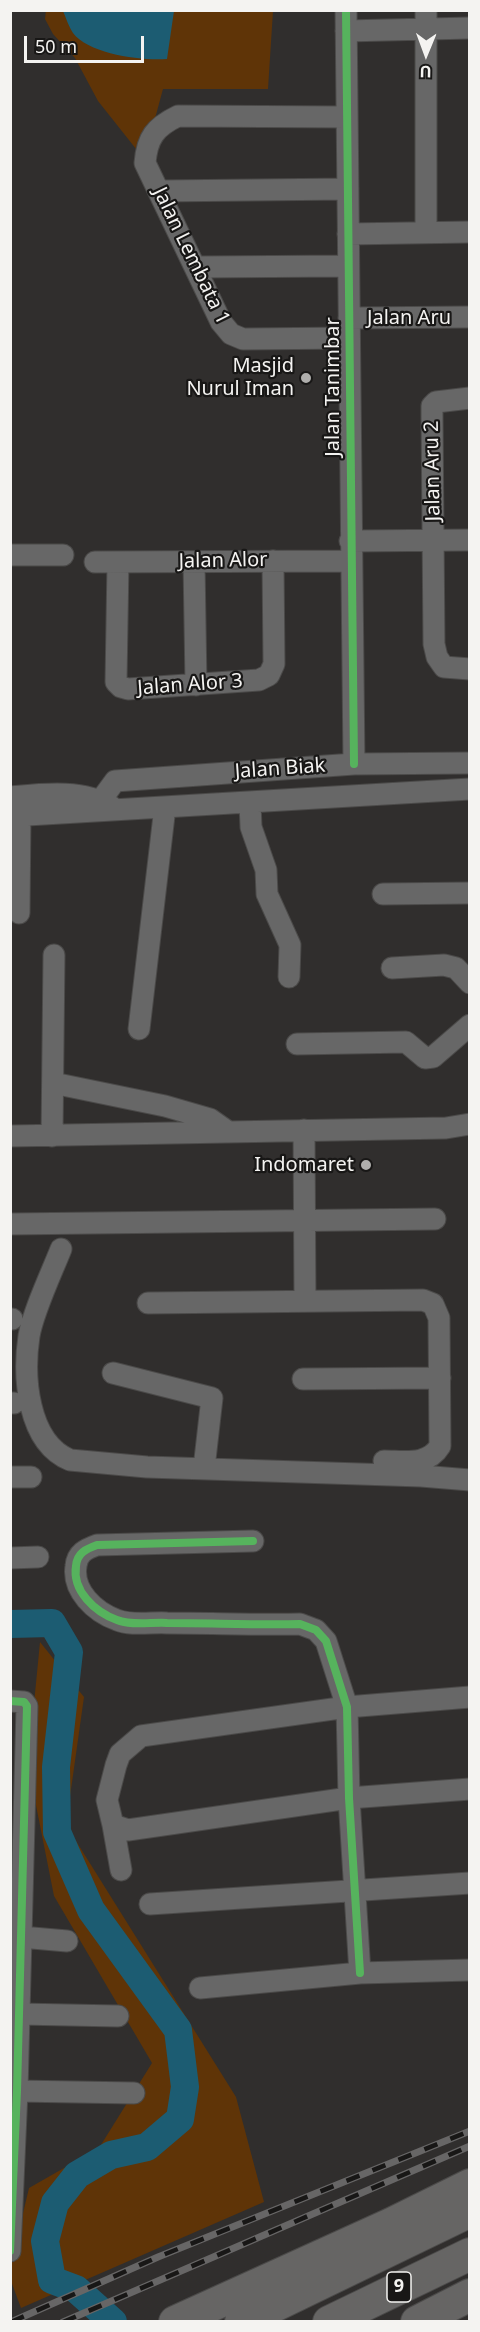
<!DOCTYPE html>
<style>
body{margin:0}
#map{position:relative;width:480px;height:2332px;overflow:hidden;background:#302e2d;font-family:"Noto Sans",sans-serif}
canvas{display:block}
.frame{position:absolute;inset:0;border:12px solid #f4f3f1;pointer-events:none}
.north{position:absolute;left:396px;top:24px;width:60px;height:60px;-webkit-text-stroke:4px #181716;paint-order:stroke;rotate:181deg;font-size:16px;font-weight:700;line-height:24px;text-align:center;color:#f4f3f1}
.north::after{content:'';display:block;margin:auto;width:21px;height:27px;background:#f4f3f1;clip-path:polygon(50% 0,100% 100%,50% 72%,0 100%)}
.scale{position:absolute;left:24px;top:36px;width:120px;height:27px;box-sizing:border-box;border:3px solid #f4f3f1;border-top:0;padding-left:8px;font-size:18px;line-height:21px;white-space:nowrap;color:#f4f3f1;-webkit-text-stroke:4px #181716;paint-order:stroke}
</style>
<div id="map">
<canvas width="480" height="2332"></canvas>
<div class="frame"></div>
<div class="north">U</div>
<div class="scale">50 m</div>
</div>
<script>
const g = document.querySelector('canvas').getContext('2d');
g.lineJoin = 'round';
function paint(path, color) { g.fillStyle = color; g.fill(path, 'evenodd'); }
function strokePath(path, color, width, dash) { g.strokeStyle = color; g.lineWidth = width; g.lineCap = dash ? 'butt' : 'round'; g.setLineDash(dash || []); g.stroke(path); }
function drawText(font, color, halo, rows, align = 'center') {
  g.font = font + ' "Noto Sans",sans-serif'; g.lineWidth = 4.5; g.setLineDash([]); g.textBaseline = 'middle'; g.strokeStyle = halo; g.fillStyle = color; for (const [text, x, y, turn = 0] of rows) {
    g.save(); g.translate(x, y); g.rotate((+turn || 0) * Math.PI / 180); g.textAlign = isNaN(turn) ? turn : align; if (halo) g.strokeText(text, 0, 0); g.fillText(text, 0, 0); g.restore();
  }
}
paint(new Path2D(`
 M 46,10 L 273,11 L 268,89 L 163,89 L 144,159 L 98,101 L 75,58 L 53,34 L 45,19 Z
 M 40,1642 L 84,1697 L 66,1825 L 236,2097 L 264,2202 L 21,2308 L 11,2281 L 11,2264 L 29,2188 L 99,2148 L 152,2063 L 54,1896 L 28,1765 Z`), '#5f3407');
paint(new Path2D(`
 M 63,11 L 174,11 L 167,59 C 141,61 89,54 73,33 C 69,27 66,18 63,11 Z`), '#1c5c72');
strokePath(new Path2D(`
 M 10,1624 L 52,1623 L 69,1652 L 56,1767 L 57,1832 L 91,1910 L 178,2030 L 185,2087 L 180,2119 L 147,2147 L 111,2155 L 77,2175 L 55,2203 L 45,2241 L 52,2280 L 76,2289 L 113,2322`), '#1c5c72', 28);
const minor = new Path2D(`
 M 346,10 L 354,764
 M 426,10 L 426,232
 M 346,31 L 470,28
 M 347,117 L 178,116 C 155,127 147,138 145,163 L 221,322 L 231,334 L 243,339 L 349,338
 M 159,191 L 348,189
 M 348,234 L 470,232
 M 195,267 L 348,266
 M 349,318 L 470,317
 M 470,398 L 436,402 L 432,406 L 432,416 L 434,644 L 437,657 L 444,667 L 470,669
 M 350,541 L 470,540
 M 10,555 L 63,555
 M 95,562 L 351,561
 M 118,562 L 116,682 L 121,687 L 128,689 L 259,680 L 269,675 L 274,664 L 273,561
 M 194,562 L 196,685
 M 10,797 C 43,794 83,789 112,807
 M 101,800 L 115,781 L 354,764 L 470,763
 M 250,803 L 251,827 L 266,870 L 267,894 L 290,945 L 289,977
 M 10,816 L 470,789
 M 383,894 L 470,893
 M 19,913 L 20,816
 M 392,968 L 444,965 L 456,968 L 470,983
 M 139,1029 L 165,807
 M 297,1044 L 406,1042 L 425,1058 L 433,1057 L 470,1025
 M 53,1083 L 165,1106 L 210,1119 L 227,1131
 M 304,1130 L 305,1301
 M 10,1136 L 446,1128 L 470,1124
 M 52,1136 L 54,955
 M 10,1224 L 435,1219
 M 61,1249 C 51,1274 33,1312 29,1336 C 23,1376 27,1442 70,1460 L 147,1467 L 421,1476 L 470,1480
 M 148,1303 L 423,1300 L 433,1304 L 439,1318 L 440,1446 C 428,1466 405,1461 384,1461
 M 10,1319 L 12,1319
 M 113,1373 L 212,1398 L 204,1468
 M 303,1379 L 440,1378
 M 10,1403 L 14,1403
 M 10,1477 L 31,1477
 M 253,1541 L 97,1545 C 86,1549 77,1553 76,1566 C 72,1591 95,1612 117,1620 C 131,1626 152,1622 167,1623 C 212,1623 256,1625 300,1624 L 316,1630 L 326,1641 L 347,1707 L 349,1798 L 360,1973
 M 10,1558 L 38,1557
 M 470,1697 L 347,1707 L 141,1736 L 120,1754 L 116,1765 L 107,1800 L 113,1825 L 128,1830 L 349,1798 L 470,1789
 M 10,1701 L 24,1702 L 27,1706 L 17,2091 L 10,2251
 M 113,1825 L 121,1870
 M 150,1904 L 470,1883
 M 21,1937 L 67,1941
 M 200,1988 L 360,1973 L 470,1970
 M 19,2014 L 118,2016
 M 17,2091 L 134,2093`);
const highway = new Path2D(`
 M 175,2322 L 391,2224 L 470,2185
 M 241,2322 L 470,2211
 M 329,2322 L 470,2254
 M 417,2322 L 470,2295`);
strokePath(minor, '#4b4a49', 23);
strokePath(highway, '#4b4a49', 34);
strokePath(minor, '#676767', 21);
strokePath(highway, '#666564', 32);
const rail = new Path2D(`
 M 11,2322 L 158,2257 L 470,2131
 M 63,2322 L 470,2146`);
strokePath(rail, '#676666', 7);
strokePath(rail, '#181716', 4.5, [14]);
strokePath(new Path2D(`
 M 346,10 L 354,764
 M 253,1541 L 97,1545 C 86,1549 77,1553 76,1566 C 72,1591 95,1612 117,1620 C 131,1626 152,1622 167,1623 C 212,1623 256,1625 300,1624 L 316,1630 L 326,1641 L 347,1707 L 349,1798 L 360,1973
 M 10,1701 L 24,1702 L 27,1706 L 17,2091 L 10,2251`), '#56b35d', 8);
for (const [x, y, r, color] of [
 [306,378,6,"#afaeac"],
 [366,1165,6,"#afaeac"]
]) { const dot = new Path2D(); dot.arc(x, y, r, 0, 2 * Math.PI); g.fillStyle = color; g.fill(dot); strokePath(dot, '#181716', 2); }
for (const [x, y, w] of [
 [399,2287,24]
]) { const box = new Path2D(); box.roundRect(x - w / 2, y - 15, w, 30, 4.5); g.fillStyle = '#181716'; g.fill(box); strokePath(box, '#f4f3f1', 1.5); }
drawText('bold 18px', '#f4f3f1', null, [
 ["9",399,2287]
]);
drawText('20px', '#f4f3f1', '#181716', [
 ["Jalan Lembata 1",191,256,64],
 ["Jalan Aru",409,318],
 ["Jalan Tanimbar",333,387,-90],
 ["Jalan Aru 2",433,471,-91],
 ["Jalan Alor",223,561,-1],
 ["Jalan Alor 3",190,685,-4],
 ["Jalan Biak",280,769,-4]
]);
drawText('20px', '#f4f3f1', '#181716', [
 ["Masjid",294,366],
 ["Nurul Iman",294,389],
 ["Indomaret",354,1165]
], 'right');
</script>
